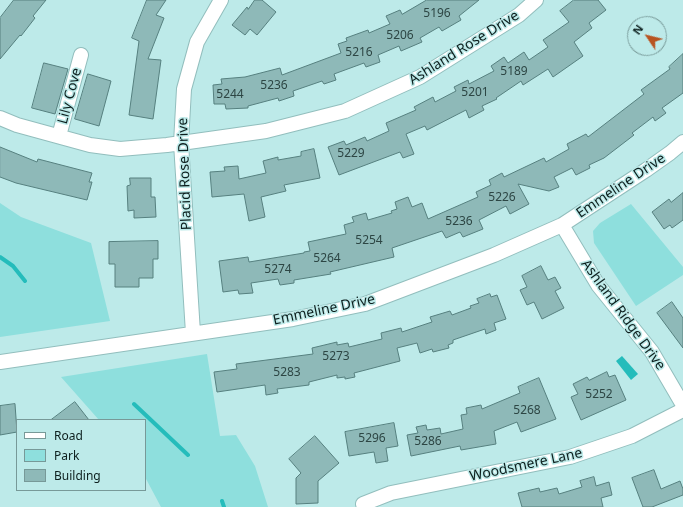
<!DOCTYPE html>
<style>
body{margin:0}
#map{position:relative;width:683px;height:507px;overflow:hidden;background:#bdeae9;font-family:"Noto Sans",sans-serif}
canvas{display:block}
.legend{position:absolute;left:16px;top:419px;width:130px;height:72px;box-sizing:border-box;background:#bdeae9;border:1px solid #779998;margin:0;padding:5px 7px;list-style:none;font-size:12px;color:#0d1f1e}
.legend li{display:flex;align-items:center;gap:8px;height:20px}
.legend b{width:20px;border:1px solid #779998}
.north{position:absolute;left:627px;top:16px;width:40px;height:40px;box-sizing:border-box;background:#bdeae9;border:1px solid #779998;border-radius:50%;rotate:305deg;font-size:11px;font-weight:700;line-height:16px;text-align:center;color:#0d1f1e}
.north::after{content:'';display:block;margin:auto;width:14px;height:18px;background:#b85421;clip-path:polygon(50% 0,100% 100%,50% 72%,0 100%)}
</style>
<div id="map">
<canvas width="683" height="507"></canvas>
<ul class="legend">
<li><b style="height:5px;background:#fff"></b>Road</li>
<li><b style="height:11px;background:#8edfdd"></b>Park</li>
<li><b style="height:11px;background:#8eb9b8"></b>Building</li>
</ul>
<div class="north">N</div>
</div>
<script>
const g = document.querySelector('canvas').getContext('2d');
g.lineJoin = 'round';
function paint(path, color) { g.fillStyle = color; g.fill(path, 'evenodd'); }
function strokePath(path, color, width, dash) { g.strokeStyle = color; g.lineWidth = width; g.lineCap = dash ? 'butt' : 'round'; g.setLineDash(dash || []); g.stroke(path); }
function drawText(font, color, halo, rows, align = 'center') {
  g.font = font + ' "Noto Sans",sans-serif'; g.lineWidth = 3; g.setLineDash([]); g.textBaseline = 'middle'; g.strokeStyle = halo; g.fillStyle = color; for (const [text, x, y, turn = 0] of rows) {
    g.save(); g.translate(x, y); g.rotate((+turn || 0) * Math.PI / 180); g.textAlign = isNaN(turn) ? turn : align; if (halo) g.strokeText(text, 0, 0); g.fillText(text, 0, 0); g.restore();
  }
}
paint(new Path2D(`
 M 0,203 L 21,217 L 91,243 L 110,321 L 0,337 Z
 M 631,204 L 683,267 L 683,275 L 636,306 L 594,243 L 593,231 L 600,223 Z
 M 207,354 L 220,436 L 236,435 L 255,466 L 268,507 L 161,507 L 145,477 L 145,420 L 99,420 L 61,377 Z`), '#8edfdd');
paint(new Path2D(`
 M 622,356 L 638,374 L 631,380 L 616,361 Z`), '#25bcbb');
strokePath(new Path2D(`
 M 0,257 L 13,266 L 25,281
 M 134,404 L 188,455
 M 222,501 L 224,507`), '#25bcbb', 4);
const building = new Path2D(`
 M 14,0 L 46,0 L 33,16 L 35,18 L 21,36 L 20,35 L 0,59 L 0,18 Z
 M 147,0 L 166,0 L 156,15 L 164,18 L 148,59 L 161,60 L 153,119 L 129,115 L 139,41 L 132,38 Z
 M 255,0 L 262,0 L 276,12 L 257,35 L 250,29 L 245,35 L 232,25 L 247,7 L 248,9 Z
 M 427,0 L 479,0 L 459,16 L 461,20 L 442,31 L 439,27 L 420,38 L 422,42 L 401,51 L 399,46 L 378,55 L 380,62 L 366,67 L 364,63 L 334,74 L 336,80 L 324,84 L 322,81 L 293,91 L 294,96 L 279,101 L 278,98 L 248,106 L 248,108 L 226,109 L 225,104 L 214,104 L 213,85 L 222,84 L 221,79 L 245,77 L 280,68 L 282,75 L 341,53 L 338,44 L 347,41 L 346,38 L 368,30 L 369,33 L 390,24 L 386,16 L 400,10 L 402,14 Z
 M 574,0 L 598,0 L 606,10 L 589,23 L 592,28 L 574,42 L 583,56 L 553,77 L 548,69 L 523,85 L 521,81 L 496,98 L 497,99 L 482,106 L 484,110 L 469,118 L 466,110 L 427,130 L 425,126 L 406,134 L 414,154 L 403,158 L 400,152 L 339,175 L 328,147 L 344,141 L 346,145 L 365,137 L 367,141 L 389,131 L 386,123 L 416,110 L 414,107 L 433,97 L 435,102 L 456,91 L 454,87 L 468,80 L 469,84 L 494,71 L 491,66 L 504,57 L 508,63 L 524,52 L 529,60 L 548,47 L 543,40 L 569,22 L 560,11 Z
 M 683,54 L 683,93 L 662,108 L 666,113 L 655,121 L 653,117 L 632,133 L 634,135 L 604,158 L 589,165 L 590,168 L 576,175 L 572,168 L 554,177 L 559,187 L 549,191 L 518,184 L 529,204 L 510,214 L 506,206 L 479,220 L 483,229 L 463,237 L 460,232 L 446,238 L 442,231 L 392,248 L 394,257 L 330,272 L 331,274 L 294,280 L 294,283 L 280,285 L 278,279 L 251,283 L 253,293 L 239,294 L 238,290 L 223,292 L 219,261 L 248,257 L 249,262 L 304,253 L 304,252 L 310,251 L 308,242 L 346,234 L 344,225 L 354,222 L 352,217 L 366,213 L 368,220 L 392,213 L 391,211 L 397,209 L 395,202 L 408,197 L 412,207 L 422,203 L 428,219 L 478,197 L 476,192 L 491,185 L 489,180 L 502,173 L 504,177 L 544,158 L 546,162 L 569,149 L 567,144 L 586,134 L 588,137 L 644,94 L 641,90 L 670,69 L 669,67 Z
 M 44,63 L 68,69 L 55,114 L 32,108 Z
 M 88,74 L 111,81 L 99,126 L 75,119 Z
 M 0,147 L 37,162 L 38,159 L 92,173 L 89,182 L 92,182 L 87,200 L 16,183 L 0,177 Z
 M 314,149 L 320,178 L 284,185 L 286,191 L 261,197 L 265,217 L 249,221 L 244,194 L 212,197 L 210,172 L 225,171 L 224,167 L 238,166 L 239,179 L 266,173 L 263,161 L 278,157 L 278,160 L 301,156 L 301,152 Z
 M 130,178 L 151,178 L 151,197 L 155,197 L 156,217 L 134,218 L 134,210 L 128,211 L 127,186 L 130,185 Z
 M 683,193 L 683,220 L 672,228 L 670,225 L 664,229 L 652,212 L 669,199 L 671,202 Z
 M 158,241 L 158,259 L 153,259 L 153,278 L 139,278 L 139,287 L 115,287 L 115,264 L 109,264 L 109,242 Z
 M 541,266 L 548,280 L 555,277 L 561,288 L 555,291 L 564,308 L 542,319 L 534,302 L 527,305 L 520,290 L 527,287 L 522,276 Z
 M 490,294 L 491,297 L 497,295 L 506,319 L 494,323 L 496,330 L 486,334 L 485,329 L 453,340 L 453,343 L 448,345 L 449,348 L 433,352 L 432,349 L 420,353 L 417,343 L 397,348 L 400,361 L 354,373 L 355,377 L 345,379 L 345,377 L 337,378 L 337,375 L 309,382 L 309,385 L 277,389 L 278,393 L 266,395 L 265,385 L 217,392 L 214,372 L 237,369 L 236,364 L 313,354 L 312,348 L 337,342 L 337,345 L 348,343 L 349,347 L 382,339 L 381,333 L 401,328 L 402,332 L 432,322 L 430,317 L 450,311 L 452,315 L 471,308 L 470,306 L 479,303 L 477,299 Z
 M 672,302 L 683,318 L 683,348 L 657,313 Z
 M 607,372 L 609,377 L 615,375 L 626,400 L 581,420 L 571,397 L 578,394 L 573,384 L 587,377 L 589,380 Z
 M 539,378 L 556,419 L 521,432 L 517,422 L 494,431 L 496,444 L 461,450 L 460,446 L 411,456 L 407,435 L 418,433 L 416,427 L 426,425 L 427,430 L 440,428 L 441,434 L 463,429 L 461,415 L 467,414 L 466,408 L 481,405 L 482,409 L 520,393 L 518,387 Z
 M 75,402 L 89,420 L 51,420 Z
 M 15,404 L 17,432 L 0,435 L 0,406 Z
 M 394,423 L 398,446 L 386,448 L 388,461 L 376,463 L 374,452 L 349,456 L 345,432 Z
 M 315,436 L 339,463 L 318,481 L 318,503 L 296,504 L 296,478 L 301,473 L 289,459 Z
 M 654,470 L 661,489 L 680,481 L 683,489 L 683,495 L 652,507 L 643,507 L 632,478 Z
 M 594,477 L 596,486 L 609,482 L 612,495 L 601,498 L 603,507 L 522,507 L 518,493 L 539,488 L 540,492 L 557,488 L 559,494 L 582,487 L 580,481 Z`);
paint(building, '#8eb9b8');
strokePath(building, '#56807f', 1);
const minor = new Path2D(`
 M 0,118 L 17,125 L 90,145 L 120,149 L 167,145 L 266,131 L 345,111 L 420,77 L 519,15 L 536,0
 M 59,136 L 81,55
 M 562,225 L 598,285 L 652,352 L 683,405
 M 193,333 L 181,143 L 184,89 L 197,42 L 221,0
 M 0,362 L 293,319 L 365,304 L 494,255 L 562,225 L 646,170 L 670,153 L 683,142
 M 364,507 L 363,504 L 391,493 L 570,457 L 632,436 L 683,410`);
strokePath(minor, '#92bebd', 16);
strokePath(minor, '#fff', 14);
drawText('12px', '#2d4644', null, [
 ["5196",437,14],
 ["5206",400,36],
 ["5216",359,53],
 ["5189",514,72],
 ["5236",274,86],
 ["5201",475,93],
 ["5244",230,95],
 ["5229",351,154],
 ["5226",502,198],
 ["5236",459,222],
 ["5254",369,241],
 ["5264",327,259],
 ["5274",278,270],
 ["5273",336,357],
 ["5283",287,373],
 ["5252",599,395],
 ["5268",527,411],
 ["5296",372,439],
 ["5286",428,442]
]);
drawText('14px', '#0d1f1e', '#bdeae9', [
 ["Ashland Rose Drive",464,48,-32],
 ["Lily Cove",70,96,-75],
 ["Placid Rose Drive",185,174,-92],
 ["Emmeline Drive",621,186,-34],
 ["Emmeline Drive",324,310,-12],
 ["Ashland Ridge Drive",623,315,54],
 ["Woodsmere Lane",526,465,-12]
]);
</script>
